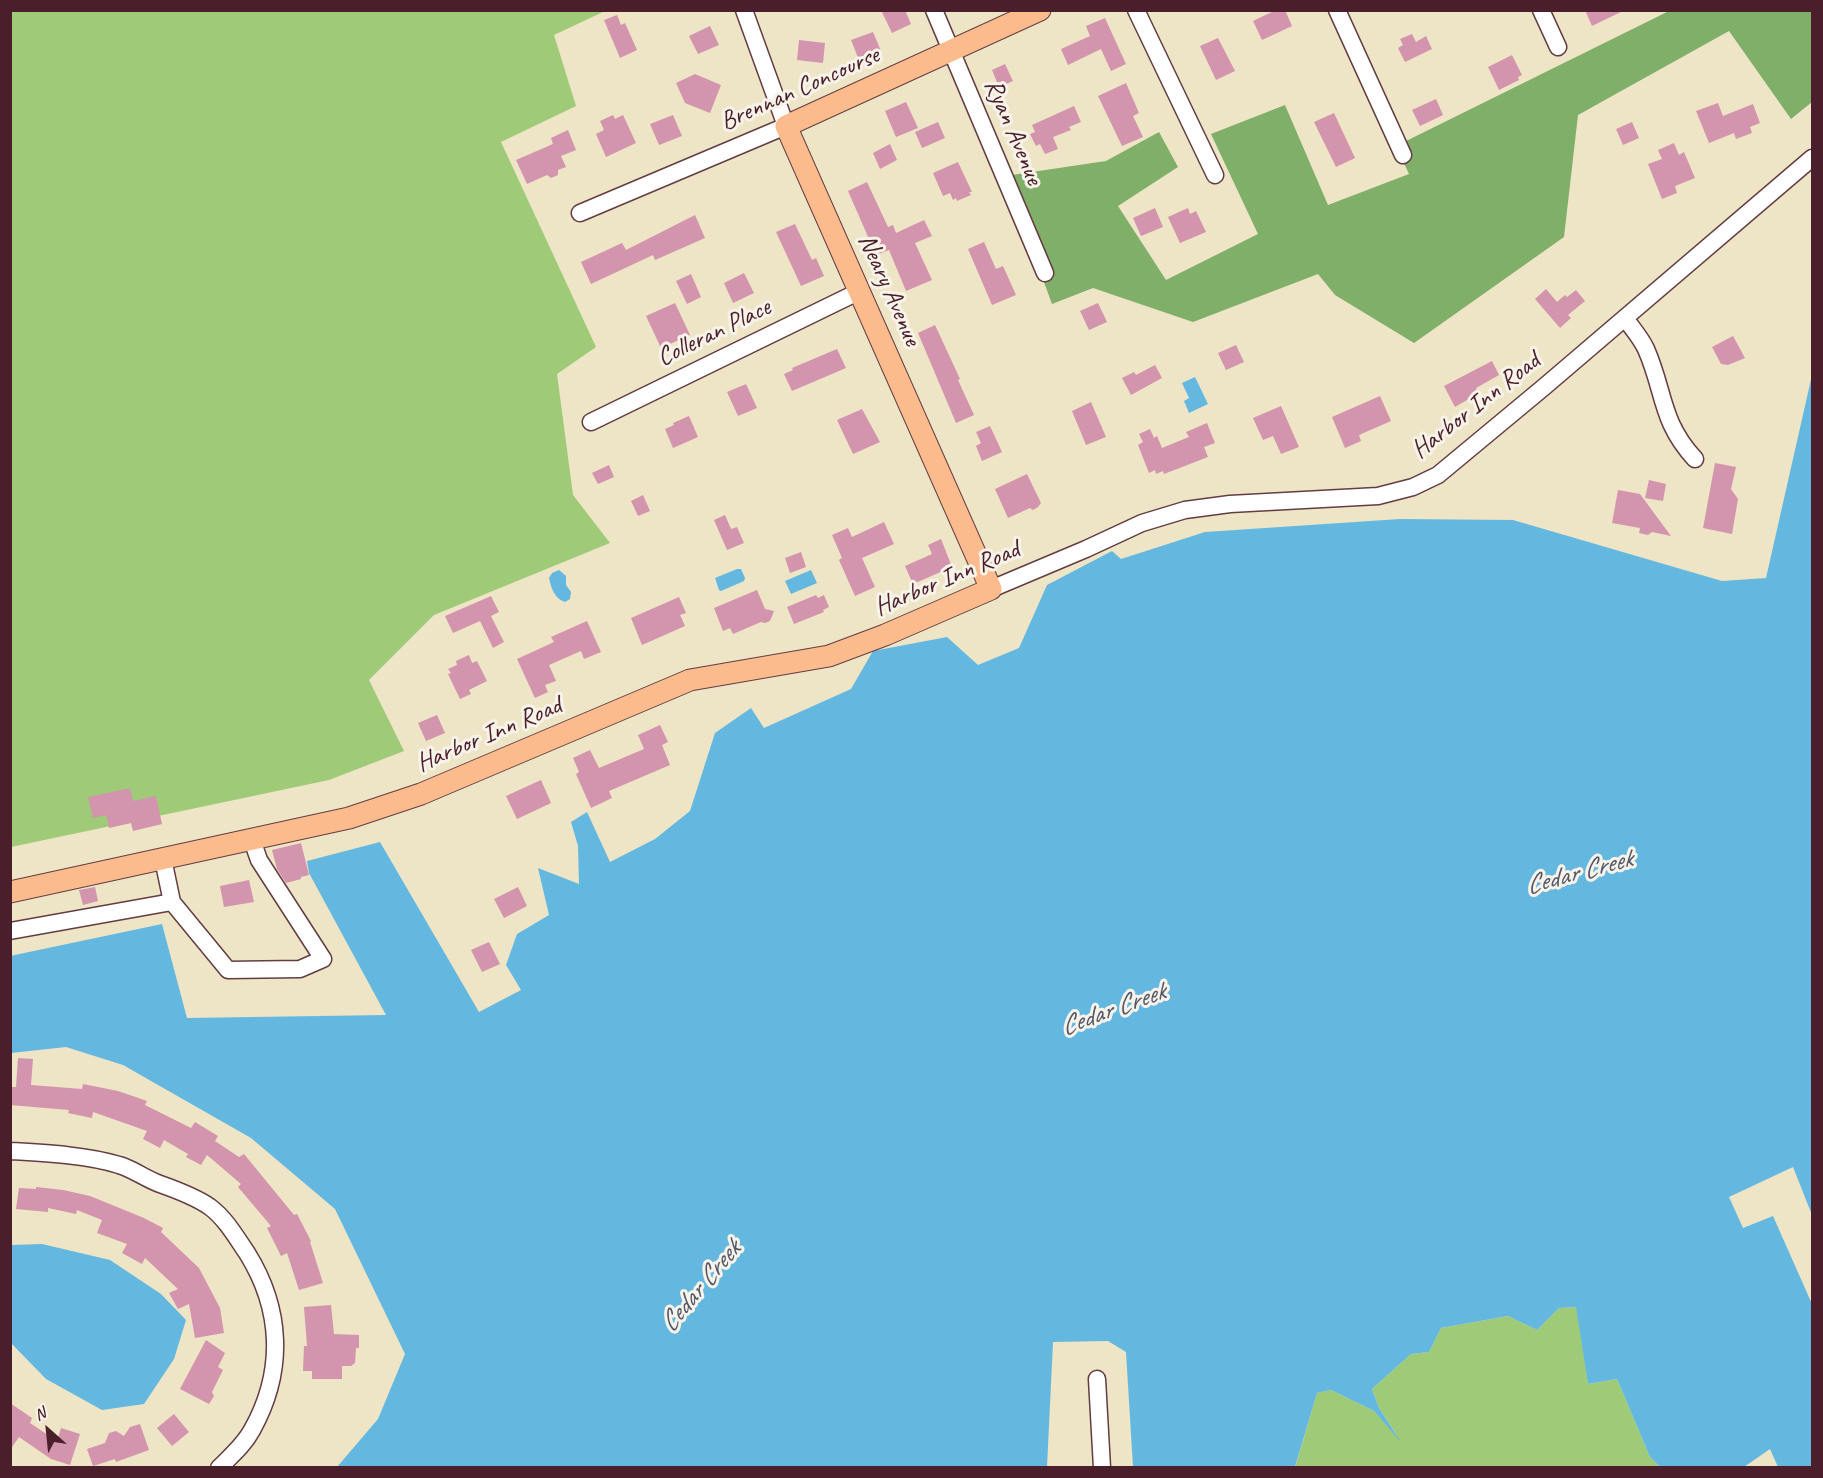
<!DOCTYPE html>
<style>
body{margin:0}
#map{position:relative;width:1823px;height:1478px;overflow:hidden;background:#eee4c6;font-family:Caveat,sans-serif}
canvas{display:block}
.frame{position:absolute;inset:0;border:12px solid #4a1f2b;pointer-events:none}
.north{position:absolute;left:18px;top:1400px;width:60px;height:60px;-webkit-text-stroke:4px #f7f3e8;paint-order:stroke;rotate:333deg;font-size:16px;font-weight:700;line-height:24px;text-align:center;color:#4a1f2b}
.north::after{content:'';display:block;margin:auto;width:21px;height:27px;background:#4a1f2b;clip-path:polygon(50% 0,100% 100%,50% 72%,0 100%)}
</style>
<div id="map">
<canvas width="1823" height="1478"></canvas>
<div class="frame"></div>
<div class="north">N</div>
</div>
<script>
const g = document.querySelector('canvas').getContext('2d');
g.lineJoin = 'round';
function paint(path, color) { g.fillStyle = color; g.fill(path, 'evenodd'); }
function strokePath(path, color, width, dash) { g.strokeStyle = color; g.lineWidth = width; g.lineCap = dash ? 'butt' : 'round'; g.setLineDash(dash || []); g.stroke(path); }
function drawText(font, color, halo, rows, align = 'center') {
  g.font = font + ' Caveat,sans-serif'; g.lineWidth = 6; g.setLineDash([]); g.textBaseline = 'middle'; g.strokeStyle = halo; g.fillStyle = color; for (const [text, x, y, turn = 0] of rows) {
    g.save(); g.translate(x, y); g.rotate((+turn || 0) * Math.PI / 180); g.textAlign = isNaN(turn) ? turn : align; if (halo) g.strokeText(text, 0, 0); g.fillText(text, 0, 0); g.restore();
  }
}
paint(new Path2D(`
 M 10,11 L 605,11 L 554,35 L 576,106 L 501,142 L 596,347 L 557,374 L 573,495 L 610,543 L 434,615 L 369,680 L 404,751 L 329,780 L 11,847 Z
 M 1577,1307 L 1588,1384 L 1617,1379 L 1650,1457 L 1660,1467 L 1295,1468 L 1317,1393 L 1331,1390 L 1374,1411 L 1398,1437 L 1379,1408 L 1372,1389 L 1411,1354 L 1429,1352 L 1441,1328 L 1508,1316 L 1537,1330 L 1559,1308 Z`), '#9fcb78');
paint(new Path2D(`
 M 1669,11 L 1812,11 L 1812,102 L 1791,119 L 1729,31 L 1578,115 L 1564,237 L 1414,343 L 1335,295 L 1318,274 L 1193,322 L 1093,288 L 1052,304 L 1005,176 L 1106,161 L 1159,132 L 1178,167 L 1118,206 L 1166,280 L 1258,234 L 1211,134 L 1285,105 L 1328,205 L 1409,174 L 1396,146 Z`), '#7faf68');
paint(new Path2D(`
 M 1812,375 L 1812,1215 L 1793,1167 L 1729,1197 L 1743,1228 L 1773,1216 L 1812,1304 L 1812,1467 L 1778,1467 L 1770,1449 L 1744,1467 L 1660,1467 L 1650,1457 L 1617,1379 L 1588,1384 L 1576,1307 L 1559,1308 L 1537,1330 L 1508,1316 L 1441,1328 L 1429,1352 L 1411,1354 L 1372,1389 L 1379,1408 L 1401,1442 L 1374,1411 L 1331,1390 L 1317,1393 L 1295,1467 L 1133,1467 L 1126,1352 L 1108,1341 L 1053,1342 L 1047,1467 L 337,1467 L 378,1419 L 405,1354 L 335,1209 L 251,1138 L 123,1065 L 66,1047 L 11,1053 L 10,956 L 162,924 L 187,1018 L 386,1015 L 309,873 L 307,861 L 380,842 L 479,1012 L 521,990 L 506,965 L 517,934 L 549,915 L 538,868 L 579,884 L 578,846 L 571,822 L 587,812 L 610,862 L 655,839 L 690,811 L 715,733 L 751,708 L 764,728 L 851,689 L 873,651 L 947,637 L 978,665 L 1019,648 L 1047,585 L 1112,551 L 1121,559 L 1205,532 L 1400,519 L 1513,520 L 1722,581 L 1766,578 Z
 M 1195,377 L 1208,404 L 1189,413 L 1184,401 L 1189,398 L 1182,383 Z
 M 737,569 L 741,569 L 745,578 L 744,581 L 721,591 L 719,590 L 715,578 Z
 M 559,570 L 566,576 L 566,585 L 571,592 L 570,599 L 565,602 C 555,599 551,588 549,578 L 552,573 Z
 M 811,570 L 817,583 L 791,594 L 785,581 Z
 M 42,1244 L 110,1260 L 161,1294 L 186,1320 L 174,1359 L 144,1404 L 102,1410 L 46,1379 L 11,1343 L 11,1245 Z`), '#64b8e0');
paint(new Path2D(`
 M 881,10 L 905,10 L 911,24 L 892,33 Z
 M 1276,10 L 1285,10 L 1292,26 L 1262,40 L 1253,21 Z
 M 1585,10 L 1625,10 L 1592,26 Z
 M 617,15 L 621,25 L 625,23 L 637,50 L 620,58 L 604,20 Z
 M 1105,18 L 1126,64 L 1111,71 L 1101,49 L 1068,65 L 1061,49 L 1090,36 L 1086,26 Z
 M 710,26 L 719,45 L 698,54 L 689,36 Z
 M 873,32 L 881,51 L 859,60 L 851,40 Z
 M 1412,34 L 1416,42 L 1426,36 L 1432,49 L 1405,62 L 1398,48 L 1403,45 L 1400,39 Z
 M 1218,38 L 1235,71 L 1216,80 L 1200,46 Z
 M 799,40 L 825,43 L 823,63 L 797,60 Z
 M 1512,55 L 1522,75 L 1518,77 L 1519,80 L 1499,90 L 1488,67 Z
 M 1005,64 L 1013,81 L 999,87 L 992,70 Z
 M 695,74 L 721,85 L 710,113 L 685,103 L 676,83 Z
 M 1126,83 L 1139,113 L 1133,116 L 1143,137 L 1122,146 L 1098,96 Z
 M 1436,99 L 1443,115 L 1420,126 L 1412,110 Z
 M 906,102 L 918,128 L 896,137 L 885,111 Z
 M 1718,103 L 1723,116 L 1753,104 L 1760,123 L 1750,127 L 1752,133 L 1736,139 L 1734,133 L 1709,143 L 1696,111 Z
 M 1074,106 L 1081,122 L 1069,127 L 1071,130 L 1053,137 L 1058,149 L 1045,154 L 1040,144 L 1036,146 L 1030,134 L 1035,132 L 1032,125 Z
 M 1334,113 L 1355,158 L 1336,167 L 1314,122 Z
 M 613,115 L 615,119 L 623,115 L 636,143 L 606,157 L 596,134 L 604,130 L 600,121 Z
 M 673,115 L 682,136 L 659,145 L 650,124 Z
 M 938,122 L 945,138 L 922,148 L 915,132 Z
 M 1632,122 L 1639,138 L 1623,145 L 1616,129 Z
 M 568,130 L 576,150 L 561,156 L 566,167 L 558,170 L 558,175 L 551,178 L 547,175 L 527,184 L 516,160 L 553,144 L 551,138 Z
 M 1674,143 L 1679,155 L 1684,152 L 1695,178 L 1675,186 L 1677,193 L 1662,199 L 1648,164 L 1662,159 L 1658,150 Z
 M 890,144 L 897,160 L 880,169 L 873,153 Z
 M 958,162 L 972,192 L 969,192 L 971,195 L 957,201 L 956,198 L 953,200 L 950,193 L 943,196 L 933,173 Z
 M 867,182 L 888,227 L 893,225 L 896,233 L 924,220 L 932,236 L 915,243 L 932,280 L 906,291 L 889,250 L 876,255 L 848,191 Z
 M 1155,208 L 1163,227 L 1141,236 L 1133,218 Z
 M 1188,208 L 1190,214 L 1196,211 L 1206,232 L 1180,243 L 1168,217 Z
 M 695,215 L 705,238 L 655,260 L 653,255 L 591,284 L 581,262 L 622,243 L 626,250 Z
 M 795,224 L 812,260 L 816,258 L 824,276 L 801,286 L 776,232 Z
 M 984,242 L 996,269 L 1003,266 L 1016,295 L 992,305 L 968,249 Z
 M 744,273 L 754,293 L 733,303 L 724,283 Z
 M 691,274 L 701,297 L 687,304 L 676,281 Z
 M 1546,289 L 1557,302 L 1565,295 L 1567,297 L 1576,290 L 1585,301 L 1568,315 L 1571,318 L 1560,328 L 1535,299 Z
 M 675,303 L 690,335 L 661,348 L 646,316 Z
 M 1098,303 L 1107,322 L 1089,330 L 1080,311 Z
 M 935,325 L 960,379 L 958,380 L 974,415 L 956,423 L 918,333 Z
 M 1733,336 L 1745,358 L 1728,365 L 1721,364 L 1712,347 Z
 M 1236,345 L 1244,362 L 1226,370 L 1218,353 Z
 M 837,349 L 846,368 L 792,391 L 784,374 L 793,370 L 792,368 Z
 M 1492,361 L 1499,375 L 1476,388 L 1479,393 L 1455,407 L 1444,386 Z
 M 1155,365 L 1162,378 L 1131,395 L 1122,378 L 1134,372 L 1136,375 Z
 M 746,384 L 757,408 L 738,416 L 727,392 Z
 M 1380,396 L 1391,421 L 1359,435 L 1361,441 L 1345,448 L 1332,417 Z
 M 1091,402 L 1106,437 L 1086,445 L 1072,411 Z
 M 1281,406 L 1299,447 L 1281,454 L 1273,436 L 1263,440 L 1253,418 Z
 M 862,409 L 880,442 L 853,454 L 837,420 Z
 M 689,416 L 698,437 L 673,448 L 665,429 L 674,425 L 673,423 Z
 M 1207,423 L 1215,443 L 1204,447 L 1208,457 L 1164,474 L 1163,471 L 1156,474 L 1155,470 L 1149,473 L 1138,445 L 1143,442 L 1139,434 L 1150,429 L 1154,438 L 1157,436 L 1162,448 L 1189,437 L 1186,432 Z
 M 990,426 L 1002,452 L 982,461 L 976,446 L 981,443 L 976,432 Z
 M 1715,463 L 1736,467 L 1731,489 L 1738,499 L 1732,534 L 1703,528 Z
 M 609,465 L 614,477 L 598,484 L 592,473 Z
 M 1027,474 L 1041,503 L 1038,507 L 1033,510 L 1030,508 L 1008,518 L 995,489 Z
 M 1649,480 L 1666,484 L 1663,501 L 1645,498 Z
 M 1618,490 L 1640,494 L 1671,536 L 1652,532 L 1648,535 L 1639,533 L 1640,528 L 1612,523 Z
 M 643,495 L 650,511 L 638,516 L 631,501 Z
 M 725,515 L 731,529 L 737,527 L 744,543 L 727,550 L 714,520 Z
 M 884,522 L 894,544 L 862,558 L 875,587 L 855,596 L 839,560 L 842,558 L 832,535 L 848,528 L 852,537 Z
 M 941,539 L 952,567 L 913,584 L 905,566 L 932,554 L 928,545 Z
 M 801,552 L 806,567 L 790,573 L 785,558 Z
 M 757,590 L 765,609 L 774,611 L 770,621 L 765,623 L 761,622 L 733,634 L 730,628 L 723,631 L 714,608 Z
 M 816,595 L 818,598 L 824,595 L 829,607 L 823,610 L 824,612 L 794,624 L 787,607 Z
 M 491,596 L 499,612 L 491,616 L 504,642 L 493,648 L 480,621 L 453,633 L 445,616 Z
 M 679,597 L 686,613 L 680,615 L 685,626 L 642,645 L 631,618 Z
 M 587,621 L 601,652 L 584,659 L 581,651 L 549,665 L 556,681 L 545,685 L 548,692 L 535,698 L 517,659 L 554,642 L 551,637 Z
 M 469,655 L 472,663 L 477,661 L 487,681 L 469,690 L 471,694 L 460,699 L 448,674 L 451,673 L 448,669 L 457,665 L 456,661 Z
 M 437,715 L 445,733 L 426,741 L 418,723 Z
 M 660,725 L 668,742 L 662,745 L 670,765 L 609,791 L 612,798 L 591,808 L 576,774 L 579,772 L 573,758 L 590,750 L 599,768 L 644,749 L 638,735 Z
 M 541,780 L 551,803 L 517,819 L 506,796 Z
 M 130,788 L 133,801 L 156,796 L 162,824 L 133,831 L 131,823 L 109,828 L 106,815 L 93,818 L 88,797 Z
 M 301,843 L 309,875 L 301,877 L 301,879 L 286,883 L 277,869 L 272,850 Z
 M 249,880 L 254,902 L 224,907 L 220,886 Z
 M 95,887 L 98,901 L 83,905 L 79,890 Z
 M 518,887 L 527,906 L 504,918 L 494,899 Z
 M 489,942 L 500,964 L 482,972 L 471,950 Z
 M 18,1058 L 33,1059 L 31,1085 L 82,1089 L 83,1084 L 118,1091 L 147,1101 L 145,1105 L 191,1128 L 195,1122 L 218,1136 L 215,1141 L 239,1157 L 244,1154 L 294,1215 L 297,1214 L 311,1241 L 310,1242 L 323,1283 L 299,1290 L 287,1253 L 281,1256 L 267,1228 L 271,1226 L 238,1187 L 241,1184 L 207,1155 L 201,1165 L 186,1157 L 188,1154 L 164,1140 L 160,1148 L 143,1139 L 147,1131 L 93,1112 L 92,1118 L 68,1113 L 69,1110 L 10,1105 L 10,1087 L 16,1087 Z
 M 36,1187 L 63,1190 L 90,1196 L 144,1218 L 163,1228 L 161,1232 L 199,1268 L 220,1308 L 224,1333 L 195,1338 L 189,1304 L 178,1309 L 169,1293 L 178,1289 L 145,1258 L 142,1264 L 122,1253 L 127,1244 L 97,1233 L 102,1220 L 77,1210 L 76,1214 L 48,1208 L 48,1212 L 16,1209 L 19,1188 L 36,1189 Z
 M 331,1305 L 334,1334 L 359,1335 L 359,1348 L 356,1348 L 355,1363 L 351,1366 L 342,1366 L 342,1379 L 312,1379 L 312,1371 L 303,1371 L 304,1346 L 307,1346 L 304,1307 Z
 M 206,1340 L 225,1353 L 218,1367 L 223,1370 L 212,1392 L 214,1396 L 209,1404 L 180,1389 Z
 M 10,1403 L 32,1418 L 30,1423 L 57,1441 L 61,1428 L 80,1434 L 70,1465 L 51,1459 L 19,1437 L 10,1450 Z
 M 174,1414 L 189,1432 L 172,1446 L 157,1428 Z
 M 140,1424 L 149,1450 L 116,1462 L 115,1459 L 93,1466 L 87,1449 L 105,1443 L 109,1433 L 116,1431 L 124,1436 L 130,1427 Z`), '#d394ad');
const minor = new Path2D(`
 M 934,10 L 1045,273
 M 1136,10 L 1215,175
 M 1337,10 L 1403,155
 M 1541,10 L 1558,47
 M 580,213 L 786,126 L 744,10
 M 1625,318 C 1632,328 1641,338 1646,349 C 1665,392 1660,421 1695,459
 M 591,422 L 860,291
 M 991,589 L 1086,549 L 1142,523 L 1185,510 L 1230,504 L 1378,496 L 1413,487 L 1438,475 L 1544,387 L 1812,158
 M 172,902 L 228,970 L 300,969 L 323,959 L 259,860 L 252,840
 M 10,931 L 172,902 L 163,859
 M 10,1151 C 44,1153 87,1155 119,1165 C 133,1169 146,1179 160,1184 C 177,1190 196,1197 210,1207 C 226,1219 236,1237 247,1253 C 282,1309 285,1371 252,1430 C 244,1445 231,1456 219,1468
 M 1097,1379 L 1102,1468`);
const major = new Path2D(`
 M 10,892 L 349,818 L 421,794 L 690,680 L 829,656 L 885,635 L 991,589 L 786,126 L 1040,10`);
strokePath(minor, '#633d42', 19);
strokePath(major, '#633d42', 23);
strokePath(minor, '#fff', 16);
strokePath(major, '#fbbb8c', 21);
drawText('26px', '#4a1f2b', '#f7f3e8', [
 ["Brennan Concourse",800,89,-24],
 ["Ryan Avenue",1013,132,67],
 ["Neary Avenue",889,290,66],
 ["Colleran Place",714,333,-26],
 ["Harbor Inn Road",1476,406,-38],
 ["Harbor Inn Road",947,579,-23],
 ["Harbor Inn Road",489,735,-23]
]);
drawText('italic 27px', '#53556a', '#f7f3e8', [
 ["Cedar Creek",1579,873,-15],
 ["Cedar Creek",1113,1010,-20],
 ["Cedar Creek",701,1287,-50]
]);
</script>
